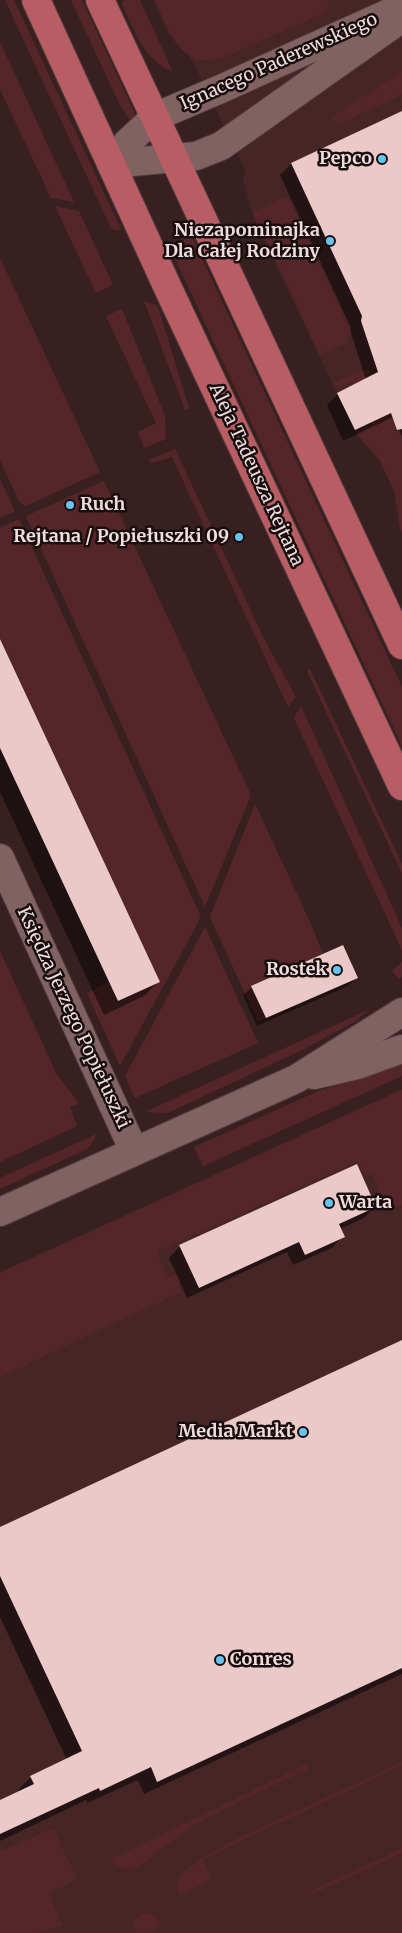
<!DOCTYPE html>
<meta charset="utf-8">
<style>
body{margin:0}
canvas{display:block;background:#382020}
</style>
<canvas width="402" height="1933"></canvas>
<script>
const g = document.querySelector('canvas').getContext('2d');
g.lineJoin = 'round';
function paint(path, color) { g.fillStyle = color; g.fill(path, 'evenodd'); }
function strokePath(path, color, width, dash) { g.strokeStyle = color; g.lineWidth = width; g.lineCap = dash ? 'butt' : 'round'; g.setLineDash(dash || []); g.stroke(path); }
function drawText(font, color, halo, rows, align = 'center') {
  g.font = font + ' Merriweather,serif'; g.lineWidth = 5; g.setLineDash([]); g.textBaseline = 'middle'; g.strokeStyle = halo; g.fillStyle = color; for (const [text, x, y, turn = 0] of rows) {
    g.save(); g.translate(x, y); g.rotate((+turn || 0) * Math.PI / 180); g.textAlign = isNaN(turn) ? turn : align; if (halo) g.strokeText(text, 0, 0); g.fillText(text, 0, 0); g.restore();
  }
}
paint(new Path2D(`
 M 153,0 L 402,0 L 402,533 L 399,526 L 394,492 L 379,460 L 356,434 L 253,216 L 243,180 L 245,169 L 191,58 L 168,33 Z
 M 402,1089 L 402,1933 L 0,1933 L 0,1272 Z`), '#452526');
paint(new Path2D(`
 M 5,0 L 14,0 L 121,229 L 116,231 L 111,228 Z
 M 71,0 L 82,0 L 136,116 L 134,119 L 128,118 L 119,103 Z
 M 125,0 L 140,0 L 173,72 C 143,60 134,29 121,2 Z
 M 156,0 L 328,0 L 327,12 L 222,58 C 216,59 209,61 202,60 C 175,57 165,21 156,0 Z
 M 0,42 L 74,202 L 51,198 L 0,89 Z
 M 402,71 L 402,95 L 337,125 L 332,117 Z
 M 283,198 L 289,199 L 351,332 L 347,343 L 320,355 L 253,212 Z
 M 55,206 L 79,211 L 113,285 L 96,293 Z
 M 191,235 L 402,687 L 402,746 L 169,246 Z
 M 0,258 L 100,472 L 26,506 L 19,502 L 0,460 Z
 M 144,301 L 156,305 L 159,310 L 189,408 L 185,410 Z
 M 122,309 L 165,416 L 166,439 L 144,448 L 138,432 L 156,423 L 106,316 Z
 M 362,370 L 370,371 L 402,440 L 402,531 L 400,526 L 395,492 L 380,460 L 356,433 L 372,425 L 352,382 L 336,389 L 333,383 Z
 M 175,449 L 265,641 L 296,697 L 288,707 L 172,457 L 151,463 L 149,460 Z
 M 0,479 L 15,511 L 0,518 Z
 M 104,481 L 251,795 L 205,907 L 26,516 Z
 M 19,519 L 201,917 L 120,1066 L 87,993 L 108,982 L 118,1002 L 160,982 L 0,638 L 0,528 Z
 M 310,669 L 402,864 L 402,873 L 307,671 Z
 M 301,706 L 402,928 L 402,950 L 294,718 Z
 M 255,804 L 311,924 L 324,957 L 300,968 L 298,964 L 252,986 L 266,1018 L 258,1022 L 210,917 Z
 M 205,927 L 258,1043 L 135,1098 L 125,1076 Z
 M 0,951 L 57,1075 L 79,1103 L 70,1107 L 77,1126 L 0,1162 Z
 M 402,962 L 402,977 L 399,979 L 392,971 Z
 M 368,1010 L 356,1021 L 306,1048 L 168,1113 L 145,1112 Z
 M 402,1062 L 402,1076 L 203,1166 L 194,1147 L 316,1092 Z
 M 402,1090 L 402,1205 L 389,1211 L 372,1174 L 365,1177 L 357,1162 L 157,1252 L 168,1277 L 178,1273 L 182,1282 L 178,1285 L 181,1292 L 0,1377 L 0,1273 Z
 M 97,1134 L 91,1145 L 87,1149 L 0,1189 L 0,1178 Z
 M 402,1762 L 402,1765 L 393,1770 L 203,1859 L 210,1876 L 209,1881 L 184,1893 L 180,1894 L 177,1891 L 177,1883 L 182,1873 L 203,1857 L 240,1837 Z
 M 306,1764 L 309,1769 L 203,1820 L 175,1838 L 140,1866 L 130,1870 L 124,1869 L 110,1862 L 113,1858 Z
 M 54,1828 L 77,1880 L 48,1893 L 63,1926 L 37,1933 L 0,1933 L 0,1851 Z
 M 402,1848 L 402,1853 L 311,1895 L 310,1891 Z
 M 147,1912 L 156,1917 L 161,1924 C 155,1933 145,1933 136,1933 L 133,1926 L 134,1918 Z`), '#552629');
paint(new Path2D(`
 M 402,112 L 402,436 L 393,417 L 343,441 L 327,405 L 338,394 L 366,380 L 351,333 L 351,328 L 280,175 L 291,164 Z
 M 0,642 L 158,982 L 144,996 L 104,1015 L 0,792 Z
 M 357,978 L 348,986 L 257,1026 L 243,995 L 252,987 Z
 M 375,1206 L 364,1218 L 340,1229 L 343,1236 L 332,1248 L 293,1265 L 287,1252 L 187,1298 L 169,1258 L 180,1246 Z
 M 402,1341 L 402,1674 L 144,1794 L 138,1780 L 87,1803 L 86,1800 L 0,1841 L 0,1802 L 19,1793 L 18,1790 L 31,1777 L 67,1760 L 0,1617 L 0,1529 Z`), '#0007');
paint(new Path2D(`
 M 402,111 L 402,429 L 397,430 L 391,413 L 355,430 L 337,393 L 378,372 L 361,321 L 362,316 L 291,163 Z
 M 0,639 L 160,982 L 118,1001 L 0,748 Z
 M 343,945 L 358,978 L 266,1018 L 251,986 Z
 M 357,1164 L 376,1207 L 339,1224 L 345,1237 L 305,1255 L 299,1242 L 199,1288 L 179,1245 Z
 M 402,1340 L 402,1668 L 157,1782 L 151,1767 L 100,1791 L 99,1788 L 0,1834 L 0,1800 L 34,1784 L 30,1776 L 82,1751 L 0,1576 L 0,1527 Z`), '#ebc9c9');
const minor = new Path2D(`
 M 111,164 L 127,143 L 155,117 L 223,88 L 402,7
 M 111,164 L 196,156 L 221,146 L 395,23
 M 0,858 L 134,1151
 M 314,1075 L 357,1065 L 402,1049
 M 0,1212 L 296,1079 L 402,1012`);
const major = new Path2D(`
 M 36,0 L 167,286 L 402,786
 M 100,0 L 402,645`);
strokePath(minor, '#513c3d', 30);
strokePath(major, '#513c3d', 30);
strokePath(minor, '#806262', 28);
strokePath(major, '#b95d64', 28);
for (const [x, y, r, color] of [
 [382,159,5,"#64c5ee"],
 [330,241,5,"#64c5ee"],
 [70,505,5,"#64c5ee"],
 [239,537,5,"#64c5ee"],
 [337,970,5,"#64c5ee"],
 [329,1203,5,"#64c5ee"],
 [303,1432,5,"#64c5ee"],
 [220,1660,5,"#64c5ee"]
]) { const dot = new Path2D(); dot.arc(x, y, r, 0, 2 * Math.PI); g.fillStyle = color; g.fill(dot); strokePath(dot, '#180d0d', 2); }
drawText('18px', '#efdddd', '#180d0d', [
 ["Ignacego Paderewskiego",279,62,-24],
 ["Aleja Tadeusza Rejtana",256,475,65],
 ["Księdza Jerzego Popiełuszki",73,1018,65]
]);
drawText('bold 18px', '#efdddd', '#180d0d', [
 ["Pepco",372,159],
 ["Niezapominajka",320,231],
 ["Dla Całej Rodziny",320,252],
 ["Ruch",80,505,"left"],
 ["Rejtana / Popiełuszki 09",229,537],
 ["Rostek",327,970],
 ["Warta",339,1203,"left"],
 ["Media Markt",293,1432],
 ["Conres",230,1660,"left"]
], 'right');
</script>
